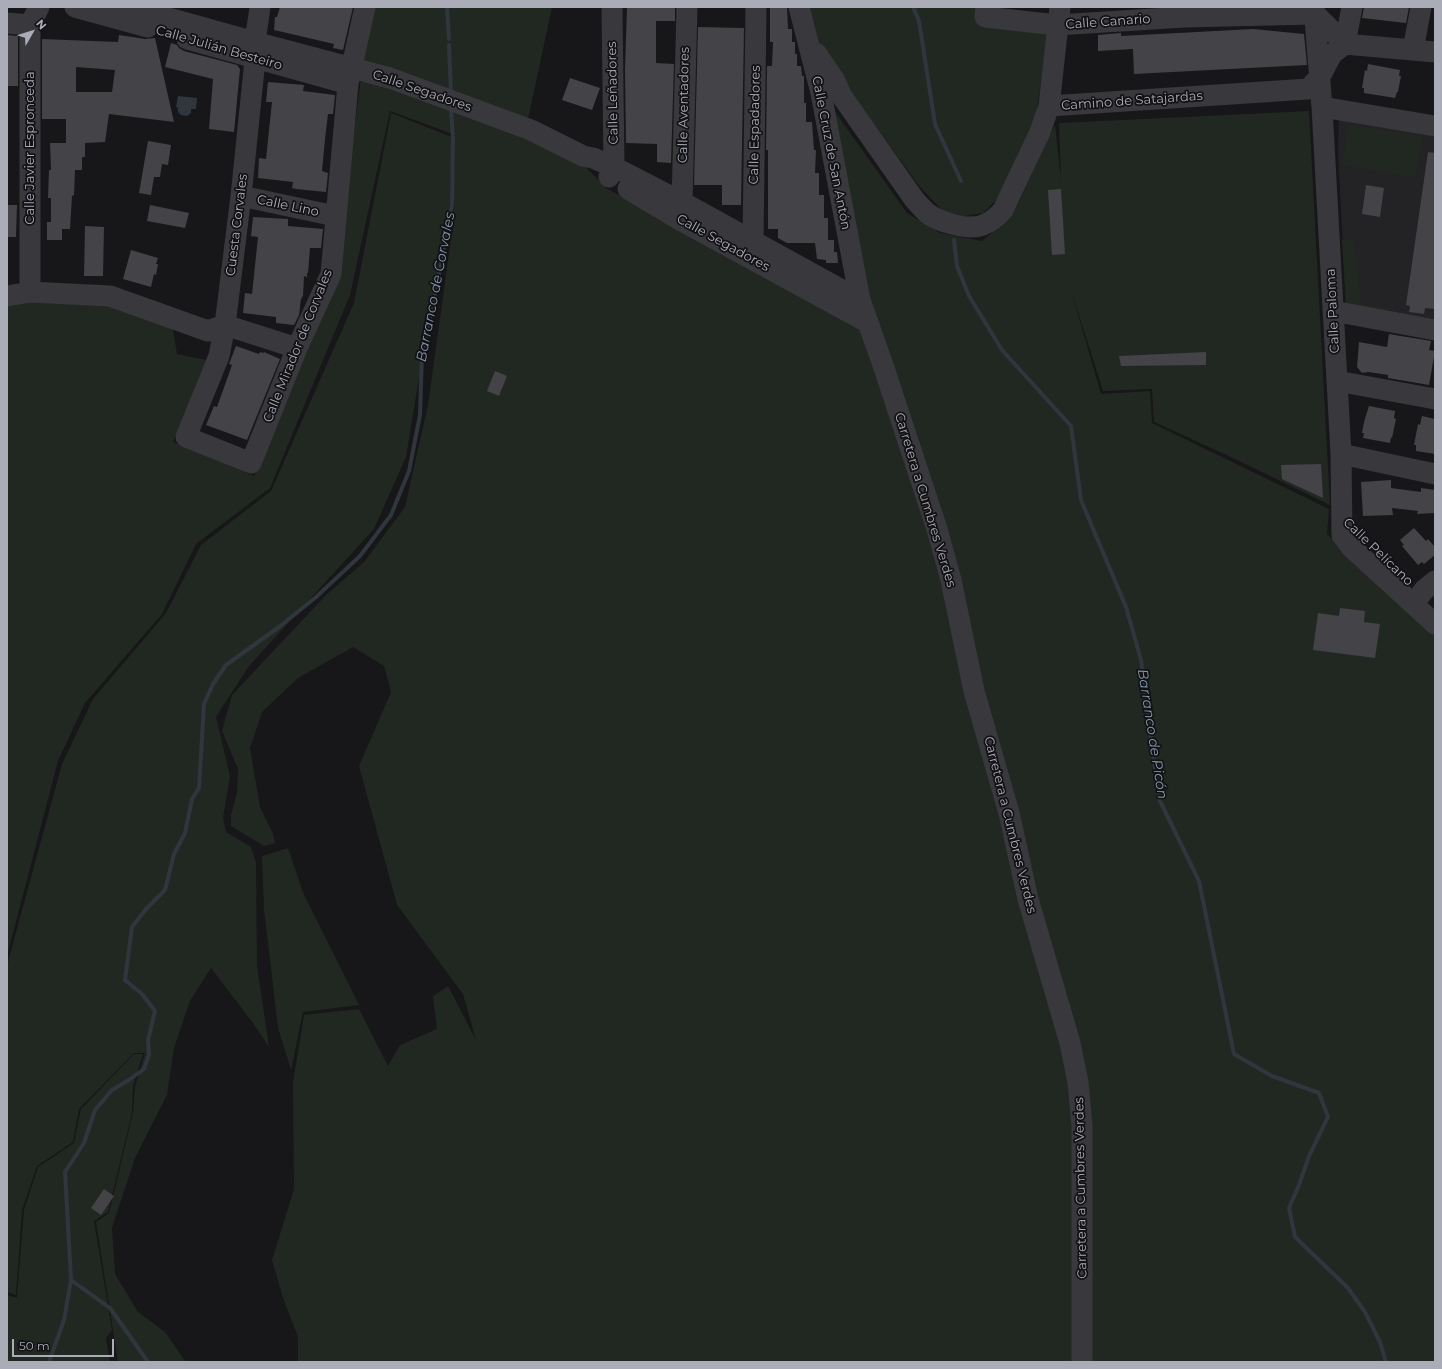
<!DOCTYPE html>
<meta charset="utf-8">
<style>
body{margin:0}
#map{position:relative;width:1442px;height:1369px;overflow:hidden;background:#171618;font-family:Montserrat,sans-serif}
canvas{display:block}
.frame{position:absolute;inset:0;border:8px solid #aaadb7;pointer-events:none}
.north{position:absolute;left:12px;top:12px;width:40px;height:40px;-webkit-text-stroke:3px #121113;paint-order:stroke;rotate:51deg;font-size:11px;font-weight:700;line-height:16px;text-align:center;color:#aaadb7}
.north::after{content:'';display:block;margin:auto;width:14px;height:18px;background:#aaadb7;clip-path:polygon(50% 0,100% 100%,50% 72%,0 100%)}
.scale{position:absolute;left:12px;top:1339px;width:102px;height:18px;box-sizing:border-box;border:2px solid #aaadb7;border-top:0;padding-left:5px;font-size:12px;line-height:14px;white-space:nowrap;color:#aaadb7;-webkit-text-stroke:3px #121113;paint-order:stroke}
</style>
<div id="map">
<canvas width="1442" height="1369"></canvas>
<div class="frame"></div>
<div class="north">N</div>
<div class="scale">50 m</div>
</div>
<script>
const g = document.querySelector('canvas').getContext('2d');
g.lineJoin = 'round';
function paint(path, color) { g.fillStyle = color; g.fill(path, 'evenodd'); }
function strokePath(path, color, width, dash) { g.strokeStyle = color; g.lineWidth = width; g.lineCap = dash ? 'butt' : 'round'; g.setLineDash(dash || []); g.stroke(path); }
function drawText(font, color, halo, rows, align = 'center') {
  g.font = font + ' Montserrat,sans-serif'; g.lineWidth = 3.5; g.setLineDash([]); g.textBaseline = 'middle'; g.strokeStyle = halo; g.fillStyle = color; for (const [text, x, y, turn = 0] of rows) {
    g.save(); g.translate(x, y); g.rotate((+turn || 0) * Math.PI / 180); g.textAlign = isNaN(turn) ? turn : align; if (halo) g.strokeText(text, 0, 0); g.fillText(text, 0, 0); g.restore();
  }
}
paint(new Path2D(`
 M 1339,114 L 1435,132 L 1435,322 L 1346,306 L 1338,152 Z`), '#232225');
paint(new Path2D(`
 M 372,7 L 552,7 L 524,138 L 584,165 L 606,188 L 865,331 L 831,106 L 907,213 L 940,233 L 982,241 L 998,228 L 1017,206 L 1055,124 L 1061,181 L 1059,123 L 1309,111 L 1330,505 L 1231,457 L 1154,422 L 1152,389 L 1103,391 L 1071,290 L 1101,394 L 1150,391 L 1152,423 L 1329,509 L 1327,534 L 1435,635 L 1435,1362 L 298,1362 L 298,1337 L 283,1298 L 272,1260 L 294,1189 L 293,1082 L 304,1015 L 359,1009 L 388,1066 L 400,1045 L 437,1029 L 433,996 L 448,986 L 476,1040 L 463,994 L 397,905 L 359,766 L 391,692 L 384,666 L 353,647 L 298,678 L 262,712 L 250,748 L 260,807 L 273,834 L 275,843 L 264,846 L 231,826 L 231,815 L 237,793 L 238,769 L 222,731 L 232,695 L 326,595 L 364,562 L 405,507 L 428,405 L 453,225 L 455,135 L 390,111 L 350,295 L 270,488 L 196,544 L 162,614 L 85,703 L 58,761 L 7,956 L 7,304 L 42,298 L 112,301 L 172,323 L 177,354 L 206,360 L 173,442 L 254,476 L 335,277 L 361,78 Z
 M 807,7 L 977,7 L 1049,34 L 1034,128 L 997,199 L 983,213 L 964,216 L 943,211 L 920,187 L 816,45 Z
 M 391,113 L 452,137 L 450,203 L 433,293 L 406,457 L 374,529 L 249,666 L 216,717 L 230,776 L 223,818 L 226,832 L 251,847 L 256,863 L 257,965 L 269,1047 L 253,1023 L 211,968 L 190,1001 L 174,1048 L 167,1095 L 135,1158 L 112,1228 L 115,1274 L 138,1312 L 165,1332 L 186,1362 L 118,1362 L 96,1222 L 109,1213 L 133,1113 L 135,1087 L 145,1053 L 134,1053 L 79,1109 L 73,1142 L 37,1166 L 22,1210 L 16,1295 L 7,1292 L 7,967 L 9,958 L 62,764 L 93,699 L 166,613 L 201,545 L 271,491 L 354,303 Z
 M 1348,124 L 1423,136 L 1416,178 L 1342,165 Z
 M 1342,240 L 1354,240 L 1361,304 L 1388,308 L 1387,313 L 1346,306 Z
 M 288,848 L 304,895 L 359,1005 L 303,1012 L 291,1070 L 278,1028 L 264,909 L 262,856 Z
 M 134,1054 L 143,1054 L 133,1086 L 132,1113 L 108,1212 L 94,1221 L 112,1330 L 106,1338 L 110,1362 L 7,1362 L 7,1295 L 18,1298 L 17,1297 L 24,1210 L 38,1167 L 74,1143 L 81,1109 Z`), '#212822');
paint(new Path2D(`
 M 178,96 L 197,98 L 196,109 L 191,109 L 191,113 L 187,116 L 181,115 L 178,112 L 178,108 L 176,107 Z`), '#30363d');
strokePath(new Path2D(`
 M 447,7 L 449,39
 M 913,7 L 919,21 L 935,124 L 961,181
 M 449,45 L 451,93
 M 954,240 L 957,266 L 969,296 L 1002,350 L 1071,426 L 1081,500 L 1126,607 L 1141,660 L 1159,799 L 1199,881 L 1234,1054 L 1272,1076 L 1319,1093 L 1328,1117 L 1309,1156 L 1299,1185 L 1289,1208 L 1295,1237 L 1348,1288 L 1365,1312 L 1380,1342 L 1386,1362
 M 71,1280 L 110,1308 L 148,1362
 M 49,1362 L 64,1320 L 71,1280 L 65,1172 L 84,1143 L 95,1110 L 112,1090 L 129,1080 L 144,1069 L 149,1055 L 148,1040 L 155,1011 L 142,994 L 125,980 L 132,927 L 146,909 L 165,890 L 174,854 L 185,833 L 192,799 L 199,788 L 204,704 L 213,684 L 226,665 L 279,627 L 315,598 L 360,556 L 391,515 L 409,471 L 420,415 L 422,353 L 437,285 L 452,204 L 453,140 L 451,108`), '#30363d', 4);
paint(new Path2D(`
 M 280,7 L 353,7 L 343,50 L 333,48 L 334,44 L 274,30 L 275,17 L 277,17 Z
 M 627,7 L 675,7 L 675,21 L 656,21 L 656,63 L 674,64 L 671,163 L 657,162 L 657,144 L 626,143 L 625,70 Z
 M 770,7 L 787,7 L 788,29 L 792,29 L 792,42 L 795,42 L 795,54 L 797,54 L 797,66 L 801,66 L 802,76 L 804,76 L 804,103 L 806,103 L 806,122 L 812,122 L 814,150 L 816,150 L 815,173 L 819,173 L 819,195 L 824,195 L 824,218 L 828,218 L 828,240 L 834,240 L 834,252 L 837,252 L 838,263 L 826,263 L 826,260 L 817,259 L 815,243 L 787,243 L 778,238 L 778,229 L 768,229 L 768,150 L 766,150 L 767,66 L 772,66 L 773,42 L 770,42 Z
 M 1364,7 L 1409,7 L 1406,23 L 1362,18 Z
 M 698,27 L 744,28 L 741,205 L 722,205 L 722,185 L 694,185 Z
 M 1253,29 L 1304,34 L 1307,65 L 1134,74 L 1133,49 L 1098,51 L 1098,35 L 1121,33 L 1121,36 Z
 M 7,35 L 18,36 L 18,86 L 7,86 Z
 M 119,35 L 145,39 L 155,38 L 174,122 L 109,114 L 105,142 L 85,143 L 85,157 L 82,157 L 82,170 L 75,170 L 74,195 L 72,196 L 70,229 L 62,229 L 62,240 L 47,240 L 47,222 L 51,222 L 51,198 L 48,198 L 49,170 L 51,170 L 50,143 L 66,143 L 66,119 L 42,119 L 42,39 L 118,42 ZM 76,67 L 115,70 L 112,92 L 76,92 Z
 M 171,43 L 177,45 L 179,48 L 184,51 L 237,65 L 240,69 L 234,132 L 209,129 L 213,79 L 165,67 Z
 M 1368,64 L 1400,70 L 1399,76 L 1401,76 L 1398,92 L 1397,92 L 1395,98 L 1364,93 L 1364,88 L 1362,88 L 1365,70 L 1367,71 Z
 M 570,78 L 600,88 L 592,110 L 562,100 Z
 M 268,82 L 304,85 L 303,91 L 335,95 L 333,114 L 328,114 L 325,139 L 322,171 L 328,173 L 326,192 L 296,189 L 292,188 L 293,182 L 258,178 L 259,158 L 266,159 L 272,102 L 266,102 Z
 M 148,141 L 171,145 L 168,165 L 162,164 L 160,177 L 154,177 L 151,195 L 139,193 Z
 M 1428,152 L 1435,153 L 1435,309 L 1425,308 L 1424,314 L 1409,312 L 1410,306 L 1406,305 Z
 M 1366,185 L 1384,188 L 1380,217 L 1362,214 Z
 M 1061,189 L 1065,254 L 1052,255 L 1048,190 Z
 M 7,205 L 17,205 L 16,237 L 7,237 Z
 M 150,205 L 189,213 L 185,228 L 147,221 Z
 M 253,217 L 288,219 L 288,226 L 323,229 L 321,248 L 310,248 L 308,273 L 307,273 L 307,277 L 304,276 L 303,296 L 301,299 L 299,315 L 294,325 L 276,323 L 276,317 L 243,313 L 245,293 L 252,294 L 258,237 L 251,236 Z
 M 85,226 L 104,227 L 103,276 L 84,276 Z
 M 131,250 L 158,258 L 156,264 L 158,264 L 156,275 L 154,274 L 151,287 L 123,279 Z
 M 1389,334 L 1431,341 L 1429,350 L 1435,351 L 1429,385 L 1388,378 L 1388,375 L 1369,372 L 1362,373 L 1357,367 L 1359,342 L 1387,347 Z
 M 236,346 L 259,354 L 260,352 L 263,353 L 264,352 L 280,359 L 247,440 L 206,425 L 214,406 L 217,407 L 232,365 L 229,364 Z
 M 1206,352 L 1206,365 L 1121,366 L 1119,356 Z
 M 495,371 L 507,376 L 499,396 L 487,391 Z
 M 1369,406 L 1395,411 L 1394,418 L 1396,419 L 1392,438 L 1391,437 L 1390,443 L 1363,438 L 1364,433 L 1362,433 L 1364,422 Z
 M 1422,416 L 1435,419 L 1435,454 L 1416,451 L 1416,445 L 1414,445 L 1418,424 L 1420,425 Z
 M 1321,464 L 1323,498 L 1282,479 L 1281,465 Z
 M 1391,480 L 1391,488 L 1421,492 L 1421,488 L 1435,490 L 1435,513 L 1417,514 L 1418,511 L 1392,508 L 1393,515 L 1363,516 L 1361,482 Z
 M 1414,528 L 1426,541 L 1428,539 L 1435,547 L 1435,555 L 1424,564 L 1422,562 L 1418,565 L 1402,546 L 1404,545 L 1400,540 Z
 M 1340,608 L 1365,611 L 1364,622 L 1380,624 L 1375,658 L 1313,650 L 1318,613 L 1339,616 Z
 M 104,1189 L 114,1196 L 101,1215 L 91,1208 Z`), '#444348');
strokePath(new Path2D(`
 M 75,7 L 148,27
 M 129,7 L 255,42 L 390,78 L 531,130 L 583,156 L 593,158 L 614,167 L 682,202 L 860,300
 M 260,7 L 255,42 L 254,70 L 241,196 L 225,325 L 219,356 L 186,437 L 251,463 L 297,348 L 331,274 L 348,84
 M 799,7 L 821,93 L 860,300 L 882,362 L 937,529 L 951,580 L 974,691 L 1009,813 L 1028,899 L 1070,1043 L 1078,1082 L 1082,1126 L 1082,1362
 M 986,7 L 985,17 L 1057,25 L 1185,17 L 1315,14 L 1345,44 L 1435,52
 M 1314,7 L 1322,107 L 1341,454 L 1342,535 L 1352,548 L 1435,624
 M 7,23 L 30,25
 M 187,39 L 348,84 L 365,7
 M 1345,44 L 1352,7
 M 1413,50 L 1421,7
 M 816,53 L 835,81 L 841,95 L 914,199 C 918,204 923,209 927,213 C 938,222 970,231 983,225 C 991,222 997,217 1003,210 L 1040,132 L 1049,106 L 1060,7
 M 1049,106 L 1308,89 L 1320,77 L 1332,54 L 1345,44
 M 1322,107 L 1435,126
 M 609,177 L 614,167 L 612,7
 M 628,189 L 680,220 L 867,322
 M 241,196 L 335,216
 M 682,202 L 687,7
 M 753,242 L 756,7
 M 30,292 L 30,25 L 39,7
 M 7,296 L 30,292 L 110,296 L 208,331 L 225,325 L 297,348
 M 1333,311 L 1435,330
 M 1337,381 L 1435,399
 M 1341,454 L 1435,474
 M 1414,604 L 1424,590 L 1435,581`), '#38383d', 21);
drawText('13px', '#aaadb7', '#121113', [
 ["Calle Canario",1108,22,-4],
 ["Calle Julián Besteiro",219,48,16],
 ["Calle Segadores",422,91,19],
 ["Calle Leñadores",613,93,-91],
 ["Camino de Satajardas",1132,101,-4],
 ["Calle Aventadores",684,105,-89],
 ["Calle Espadadores",755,125,-89],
 ["Calle Javier Espronceda",30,148,-90],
 ["Calle Cruz de San Antón",831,153,79],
 ["Calle Lino",288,206,12],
 ["Cuesta Corvales",237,225,-83],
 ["Calle Segadores",723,243,29],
 ["Calle Paloma",1333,311,-93],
 ["Calle Mirador de Corvales",298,346,-68],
 ["Carretera a Cumbres Verdes",925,500,73],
 ["Calle Pelícano",1378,552,44],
 ["Carretera a Cumbres Verdes",1010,825,76],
 ["Carretera a Cumbres Verdes",1081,1188,-91]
]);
drawText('italic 14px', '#8498af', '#121113', [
 ["Barranco de Corvales",436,287,-79],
 ["Barranco de Picón",1152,734,81]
]);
</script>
